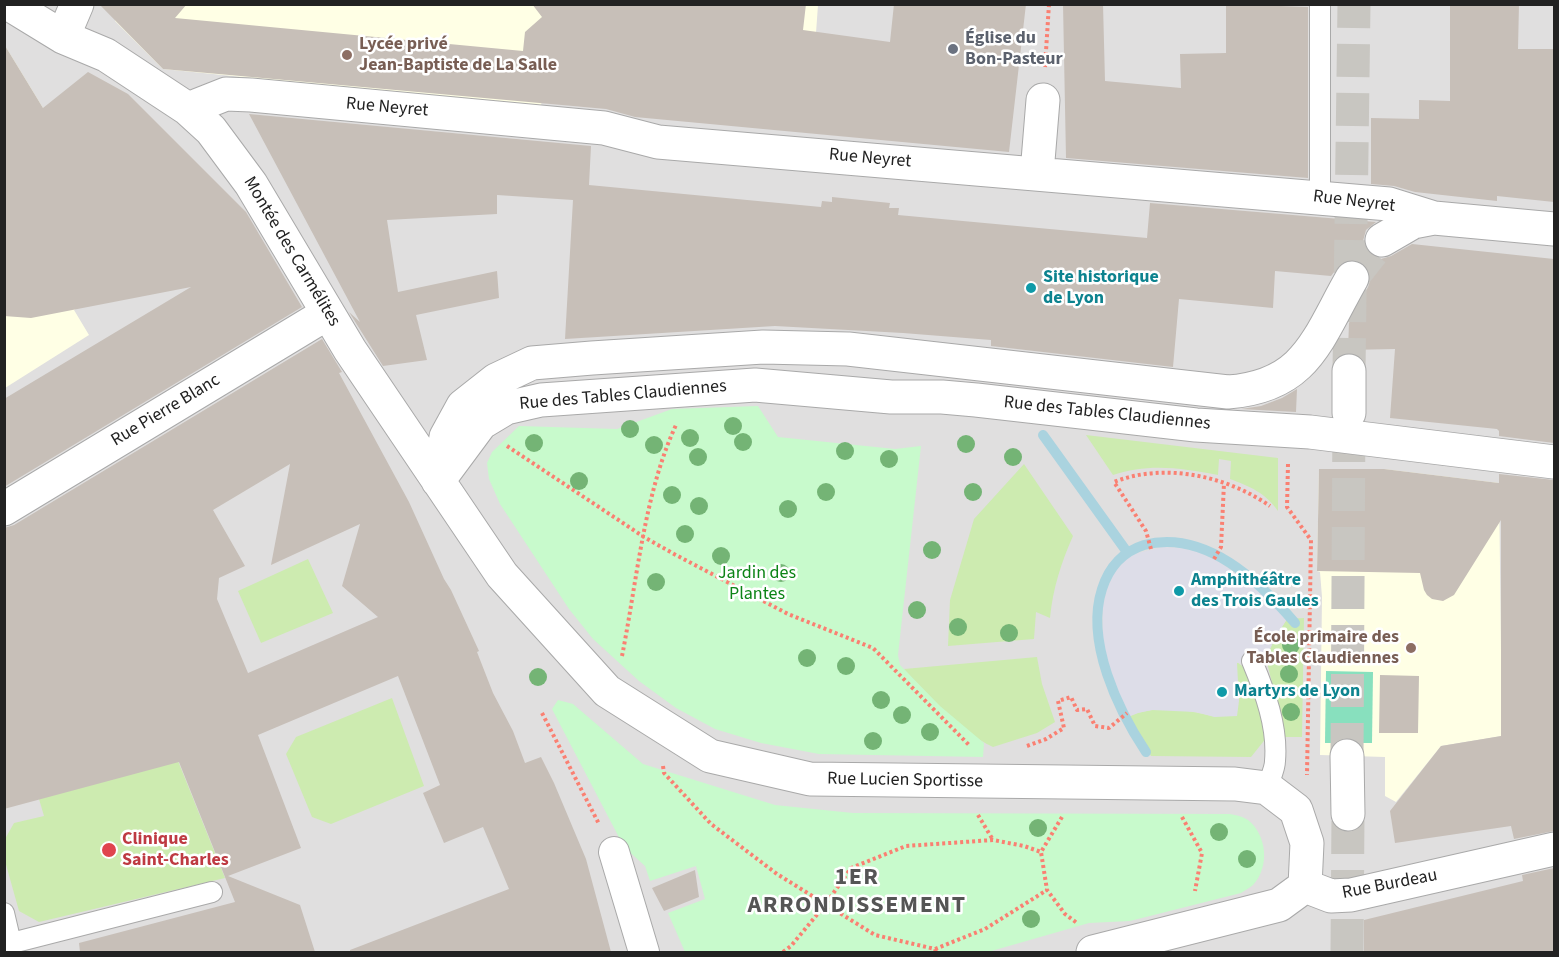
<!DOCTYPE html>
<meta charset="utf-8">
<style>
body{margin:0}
#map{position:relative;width:1559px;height:957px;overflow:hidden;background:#f2efe9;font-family:"Source Sans 3",sans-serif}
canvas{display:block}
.frame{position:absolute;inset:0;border:6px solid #222;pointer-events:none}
</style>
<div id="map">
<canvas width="1559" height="957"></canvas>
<div class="frame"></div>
</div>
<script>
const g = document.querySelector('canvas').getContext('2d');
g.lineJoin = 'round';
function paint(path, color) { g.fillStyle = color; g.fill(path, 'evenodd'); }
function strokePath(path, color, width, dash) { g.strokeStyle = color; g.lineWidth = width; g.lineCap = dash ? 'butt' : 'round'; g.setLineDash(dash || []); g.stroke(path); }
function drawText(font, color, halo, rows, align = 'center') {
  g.font = font + ' "Source Sans 3",sans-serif'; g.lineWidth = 5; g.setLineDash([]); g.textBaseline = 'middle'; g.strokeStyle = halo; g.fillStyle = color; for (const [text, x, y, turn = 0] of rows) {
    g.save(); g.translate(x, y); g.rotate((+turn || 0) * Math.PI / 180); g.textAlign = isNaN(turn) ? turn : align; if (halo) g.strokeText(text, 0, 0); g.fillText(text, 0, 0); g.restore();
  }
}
paint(new Path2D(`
 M 5,5 L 1554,5 L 1554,952 L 5,952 Z`), '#e0dfdf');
paint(new Path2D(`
 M 116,4 L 818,5 L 816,33 L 548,28 L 541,107 L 163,69 L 115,21 Z
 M 4,44 L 140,267 L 74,310 L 89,335 L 5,388 Z
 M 1319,469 L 1384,469 L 1499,483 L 1502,736 L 1441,746 L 1396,802 L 1385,796 L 1385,757 L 1320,755 L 1322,597 L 1320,572 L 1317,571 Z`), '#ffffe5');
paint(new Path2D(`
 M 1086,435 L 1278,458 L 1278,511 C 1266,493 1249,486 1230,479 L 1231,461 L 1219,459 L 1218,475 C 1182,468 1148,463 1113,475 Z
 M 1024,464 L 1073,536 C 1061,563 1053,588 1050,618 L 1036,612 L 1034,639 L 948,646 L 950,600 L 974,519 Z
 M 308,559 L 333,613 L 261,643 L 238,591 Z
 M 1304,618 L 1302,737 L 1281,737 L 1277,704 L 1266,658 L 1275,638 L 1287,619 Z
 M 1037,657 L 1042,684 L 1055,722 L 1037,733 L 993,747 C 961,732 928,695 904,669 Z
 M 1237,662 C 1240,665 1246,668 1249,671 C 1259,684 1260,721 1267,737 L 1251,757 L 1151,756 L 1128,717 C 1155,704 1188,710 1215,717 L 1237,678 Z
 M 392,698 L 424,786 L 331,824 L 312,817 L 286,754 L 296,737 Z
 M 178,761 L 225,878 L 39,922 L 19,911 L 5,861 L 5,839 L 14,823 L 44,816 L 39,799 Z`), '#cdebb0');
paint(new Path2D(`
 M 758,406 L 778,437 L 895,449 L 921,446 L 898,655 L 900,665 L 940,706 L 984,743 L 983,757 L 819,754 L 761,743 L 715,729 L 676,708 L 639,681 L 593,639 L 569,609 L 500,504 L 489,479 L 487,463 L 492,452 L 519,426 L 617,429 L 672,409 Z
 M 558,700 L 573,704 L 643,764 L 775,805 L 853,813 L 1230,814 C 1236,815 1244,817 1248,820 C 1267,835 1270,867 1253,885 C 1250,888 1245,890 1241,893 L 1130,921 L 1089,923 L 988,952 L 685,952 L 668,913 L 705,899 L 696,866 L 650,881 L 645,866 L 624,847 L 552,709 Z`), '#c8facc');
paint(new Path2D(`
 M 1326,671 L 1373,672 L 1372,743 L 1325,743 Z`), '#88e0be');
paint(new Path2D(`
 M 1163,547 L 1182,548 L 1201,553 L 1221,563 L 1259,590 L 1287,619 L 1275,638 L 1266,658 L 1237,663 L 1239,701 L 1237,716 L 1215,717 L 1196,712 L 1152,710 L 1138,713 L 1128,717 L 1116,692 L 1108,668 L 1103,643 L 1103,605 L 1107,589 L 1114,573 L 1130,555 Z`), '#dddde8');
strokePath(new Path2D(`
 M 1043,435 L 1127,552
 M 1146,752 C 1118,710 1085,641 1102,589 C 1109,567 1122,552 1144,545 C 1205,529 1259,581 1295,623`), '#aad3df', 10);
paint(new Path2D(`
 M 99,4 L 187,4 L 175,18 L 523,51 L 525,32 L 542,17 L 532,4 L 806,4 L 803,30 L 890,42 L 894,4 L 1026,4 L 1009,152 L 635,117 L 606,109 L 163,69 Z
 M 1063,4 L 1103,4 L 1105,81 L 1181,88 L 1180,54 L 1226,53 L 1226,4 L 1308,7 L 1308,178 L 1066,158 Z
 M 1450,4 L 1519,4 L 1518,49 L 1554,49 L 1554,202 L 1497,196 L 1497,201 L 1415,192 L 1394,186 L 1371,184 L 1371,118 L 1419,119 L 1419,100 L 1450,101 Z
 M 4,44 L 43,108 L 88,72 L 128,94 L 246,212 L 302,307 L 4,487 L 4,399 L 191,287 L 31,318 L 4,316 Z
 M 249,114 L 591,146 L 589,185 L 821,207 L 822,201 L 832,202 L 832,197 L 890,203 L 889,208 L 899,208 L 898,215 L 1147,238 L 1150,203 L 1376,222 L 1366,230 L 1363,241 L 1366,250 L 1373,256 L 1381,259 L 1391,256 L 1412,244 L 1554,259 L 1554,443 L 1499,436 L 1499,431 L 1497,429 L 1390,418 L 1395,349 L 1348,350 L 1349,323 L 1368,287 L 1371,278 L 1368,268 L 1361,262 L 1352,259 L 1342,262 L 1331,276 L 1275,271 L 1273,308 L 1179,299 L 1173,367 L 991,346 L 991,340 L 903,333 L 775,326 L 565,339 L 573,200 L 497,195 L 497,214 L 387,220 L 398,292 L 497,271 L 499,298 L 416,315 L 427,360 L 383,366 L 349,312 L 360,322 Z
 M 322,339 L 342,372 L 339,373 L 409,502 L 444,579 L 451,590 L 479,651 L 477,652 L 493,693 L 513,731 L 525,763 L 541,757 L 554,783 L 586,859 L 611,952 L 350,952 L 350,950 L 509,889 L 483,827 L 444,843 L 423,793 L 440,785 L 398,676 L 258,735 L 301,848 L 228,876 L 300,905 L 315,952 L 80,952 L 79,943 L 235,902 L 179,762 L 4,809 L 4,528 L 14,525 ZM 290,464 L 271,565 L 360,524 L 342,586 L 378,617 L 248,673 L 217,599 L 219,578 L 245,566 L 213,510 Z
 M 1297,389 L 1296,412 L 1241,409 L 1261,406 L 1282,398 Z
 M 1319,469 L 1384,469 L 1499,483 L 1499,474 L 1554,480 L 1554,831 L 1514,839 L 1511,826 L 1395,843 L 1390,811 L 1441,746 L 1501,736 L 1501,520 L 1454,595 L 1443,601 L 1432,599 L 1427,595 L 1424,590 L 1420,573 L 1317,571 Z
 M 1380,675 L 1419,676 L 1418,733 L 1379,733 Z
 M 1554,868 L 1554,952 L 1364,952 L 1364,920 L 1523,881 L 1522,875 Z
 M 695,870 L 699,897 L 664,911 L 652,888 Z`), '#c7bfb8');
strokePath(new Path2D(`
 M 1352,278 L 1382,240`), '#c8c6c1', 33, [33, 16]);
strokePath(new Path2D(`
 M 1349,371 L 1354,4
 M 1347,756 L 1349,413
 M 1347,952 L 1348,814`), '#c8c6c1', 33, [33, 16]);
const service = new Path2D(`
 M 1320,197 L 1320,4
 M 1252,661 C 1265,692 1278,727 1275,761 C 1275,770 1269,780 1267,788
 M 4,913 L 11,943
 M 4,945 L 212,892`);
const pedestrian = new Path2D(`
 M 614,852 L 644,952`);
const minor = new Path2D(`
 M 9,4 L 63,37 L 106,55 L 188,109 L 211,130 L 251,184 L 350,350 L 502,575 L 607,691 L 710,756 L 810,779 L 1235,784 L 1267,788 L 1296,810 L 1307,843 L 1305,886
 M 63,37 L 77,4
 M 188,109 L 226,94 L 251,95 L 604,128 L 658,142 L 1389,204 L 1434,218 L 1554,229
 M 1037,173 L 1043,100
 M 1382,240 L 1413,222 L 1434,218
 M 443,456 L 446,437 L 463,406 L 496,380 L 532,363 L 592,358 L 763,347 L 848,349 L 1228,392 C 1307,386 1317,339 1352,278
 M 438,481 L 481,423 L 506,408 L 541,400 L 755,385 L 891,397 L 942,397 L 976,400 L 1196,425 L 1310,432 L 1554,462
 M 4,509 L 328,313
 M 1305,886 L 1331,896 L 1351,895 L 1554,849
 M 1093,952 L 1279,905 L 1305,886`);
const tertiary = new Path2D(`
 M 1349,413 L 1349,371
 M 1347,756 L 1348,814`);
strokePath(service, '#a9a9a9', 22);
strokePath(pedestrian, '#a9a9a9', 32);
strokePath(minor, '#a9a9a9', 35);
strokePath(tertiary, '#a9a9a9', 35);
strokePath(new Path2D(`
 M 1045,67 L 1049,4
 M 507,446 L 644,537 L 674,554 L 788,614 L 873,648 L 969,745
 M 1288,464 L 1287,507 L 1311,540 L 1307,775
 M 1151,549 L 1146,531 L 1114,482 C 1164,462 1227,476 1270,506
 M 1214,559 L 1221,547 L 1224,483
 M 622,656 C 637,581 644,494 676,425
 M 542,713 L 599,824
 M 1027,746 L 1046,739 L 1064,728 L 1058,701 L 1071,697 L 1077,710 L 1087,709 L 1095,726 L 1109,728 L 1127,713
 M 663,766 L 664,773 L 711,824 L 777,874 L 875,935 L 935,949 L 936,952
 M 978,815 L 993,840
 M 1062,817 L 1041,852 L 1047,890 L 1065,914 L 1077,923
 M 1182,817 L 1202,853 L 1195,891
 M 935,949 L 985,929 L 1047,890
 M 783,952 L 791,946 L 825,905 L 851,868 L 906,846 L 993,840 L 1024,846 L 1041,852`), '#fa8072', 4, [3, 3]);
strokePath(service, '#fff', 20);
strokePath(pedestrian, '#fff', 30);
strokePath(minor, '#fff', 33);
strokePath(tertiary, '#fff', 33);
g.fillStyle = '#74b475';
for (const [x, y] of [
 [733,426],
 [630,429],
 [690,438],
 [743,442],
 [534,443],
 [966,444],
 [654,445],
 [845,451],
 [698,457],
 [1013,457],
 [889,459],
 [579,481],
 [826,492],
 [973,492],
 [672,495],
 [699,506],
 [788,509],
 [685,534],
 [932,550],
 [721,556],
 [781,573],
 [656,582],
 [917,610],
 [958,627],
 [1009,633],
 [1291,645],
 [807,658],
 [846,666],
 [1289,674],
 [538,677],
 [881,700],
 [1291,712],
 [902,715],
 [930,732],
 [873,741],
 [1038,828],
 [1219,832],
 [1247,859],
 [1031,919]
]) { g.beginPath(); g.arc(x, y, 9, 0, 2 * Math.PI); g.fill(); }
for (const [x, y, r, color] of [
 [953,49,6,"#6b7280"],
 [347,55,6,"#8d6e63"],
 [1031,288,6,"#0f9aa8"],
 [1179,591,6,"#0f9aa8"],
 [1411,648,6,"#8d6e63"],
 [1222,692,6,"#0f9aa8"],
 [109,850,8,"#e0444e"]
]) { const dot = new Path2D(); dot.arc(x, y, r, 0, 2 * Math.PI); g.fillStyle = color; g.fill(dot); strokePath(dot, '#fff', 2); }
drawText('bold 18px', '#5b616d', '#fff', [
 ["Église du",965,39],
 ["Bon-Pasteur",965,60]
], 'left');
drawText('bold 18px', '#785e54', '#fff', [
 ["Lycée privé",359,45],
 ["Jean-Baptiste de La Salle",359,66],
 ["École primaire des",1399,638,"right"],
 ["Tables Claudiennes",1399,659,"right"]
], 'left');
drawText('18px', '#222', '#fff', [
 ["Rue Neyret",387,108,5],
 ["Rue Neyret",870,159,5],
 ["Rue Neyret",1354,202,7],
 ["Montée des Carmélites",291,252,59],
 ["Rue des Tables Claudiennes",623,396,-5],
 ["Rue Pierre Blanc",166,411,-31],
 ["Rue des Tables Claudiennes",1107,414,6],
 ["Rue Lucien Sportisse",905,781,1],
 ["Rue Burdeau",1390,885,-11]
]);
drawText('bold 18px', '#0d838f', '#fff', [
 ["Site historique",1043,278],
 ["de Lyon",1043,299],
 ["Amphithéâtre",1191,581],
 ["des Trois Gaules",1191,602],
 ["Martyrs de Lyon",1234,692]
], 'left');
drawText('18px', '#0c8416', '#fff', [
 ["Jardin des",757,574],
 ["Plantes",757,595]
]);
drawText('bold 18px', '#be3a42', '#fff', [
 ["Clinique",122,840],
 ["Saint-Charles",122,861]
], 'left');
g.letterSpacing = '1.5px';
drawText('bold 24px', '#555', '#fff', [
 ["1ER",857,879],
 ["ARRONDISSEMENT",857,907]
]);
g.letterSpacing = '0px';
</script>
